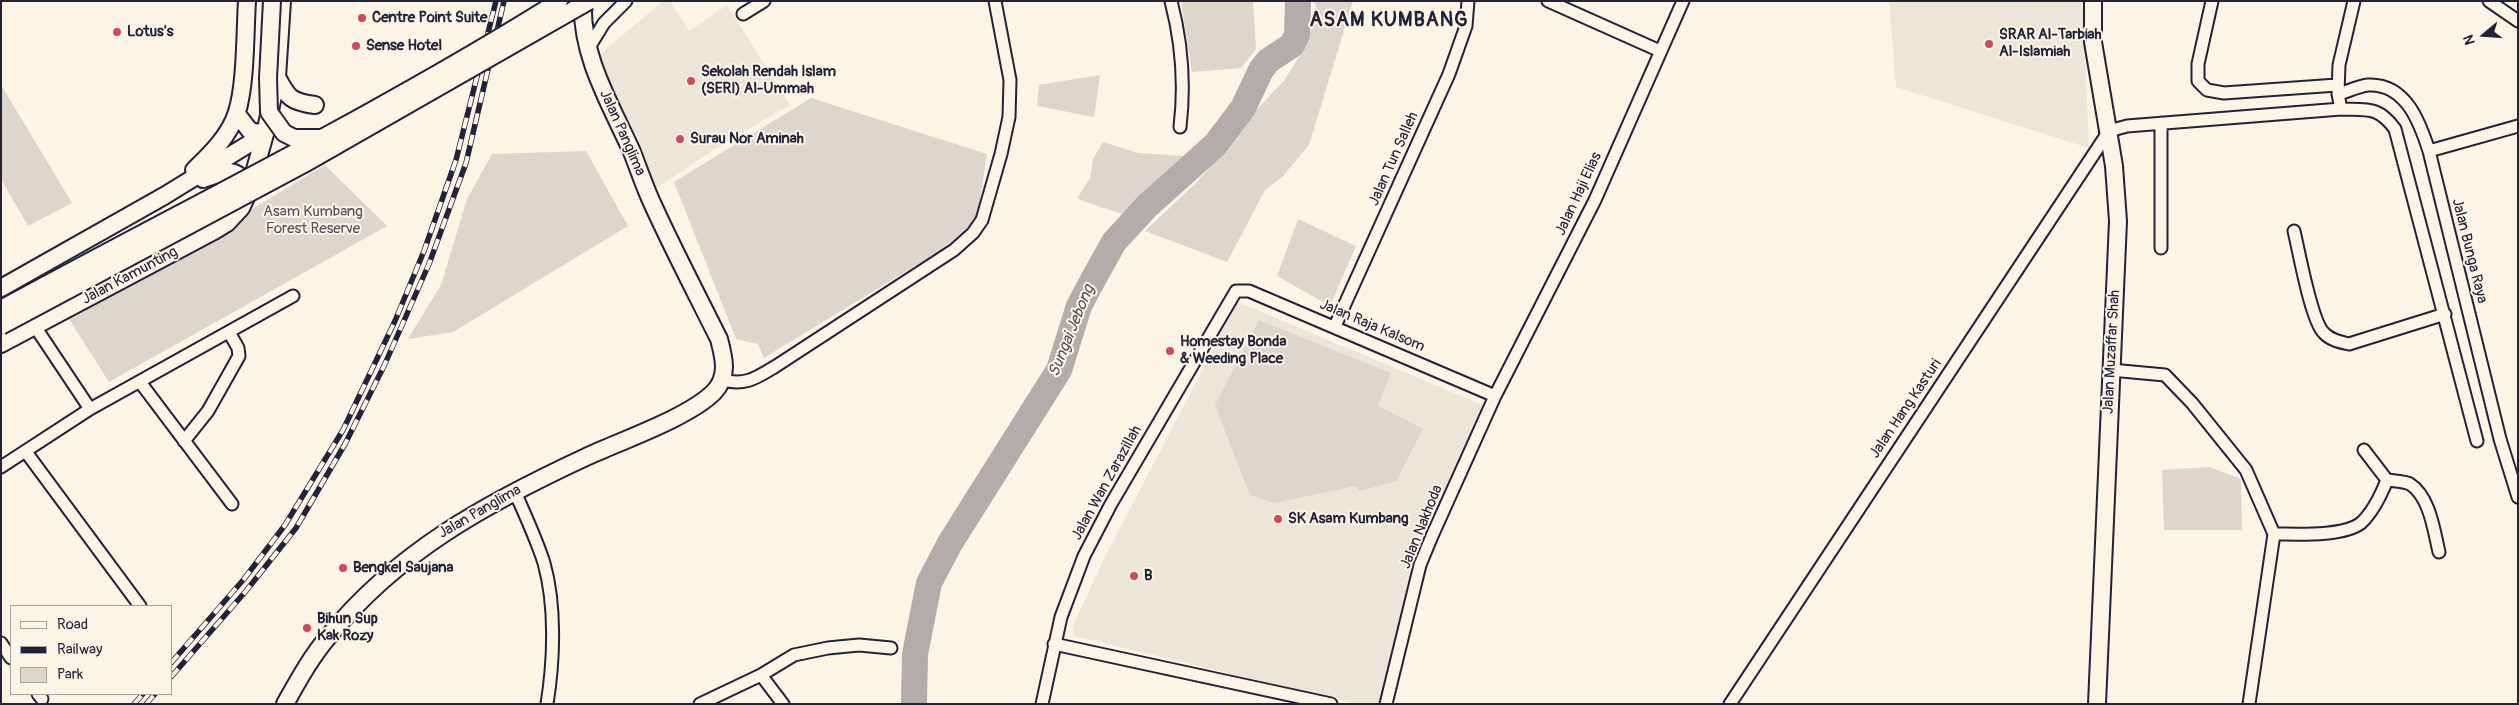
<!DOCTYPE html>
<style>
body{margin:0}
#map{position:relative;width:2519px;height:705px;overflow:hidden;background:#fcf5e5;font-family:Pangolin,sans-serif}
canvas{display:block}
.frame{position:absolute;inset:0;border:2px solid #22223b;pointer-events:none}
.legend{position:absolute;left:10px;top:605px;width:162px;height:90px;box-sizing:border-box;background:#fcf5e5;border:1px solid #a5a1a1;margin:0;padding:6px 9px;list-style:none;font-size:15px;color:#22223b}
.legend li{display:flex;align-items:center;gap:10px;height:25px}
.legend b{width:25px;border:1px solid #a5a1a1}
.north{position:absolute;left:2459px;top:10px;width:50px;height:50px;-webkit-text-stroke:4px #fcf5e5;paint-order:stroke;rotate:252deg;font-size:14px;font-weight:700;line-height:20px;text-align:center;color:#22223b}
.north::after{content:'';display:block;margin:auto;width:18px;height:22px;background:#22223b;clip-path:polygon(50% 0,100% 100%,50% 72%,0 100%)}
</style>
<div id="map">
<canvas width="2519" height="705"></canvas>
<div class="frame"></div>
<ul class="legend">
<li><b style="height:6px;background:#fcf5e5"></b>Road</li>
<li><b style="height:6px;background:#22223b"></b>Railway</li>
<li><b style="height:14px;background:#dcd6cc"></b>Park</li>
</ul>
<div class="north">N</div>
</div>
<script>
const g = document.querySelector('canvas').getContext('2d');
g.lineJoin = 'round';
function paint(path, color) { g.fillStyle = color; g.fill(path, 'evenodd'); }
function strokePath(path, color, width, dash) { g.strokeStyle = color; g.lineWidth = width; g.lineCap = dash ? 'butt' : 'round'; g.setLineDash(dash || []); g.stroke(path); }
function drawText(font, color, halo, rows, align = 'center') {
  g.font = font + ' Pangolin,sans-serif'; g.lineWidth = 4; g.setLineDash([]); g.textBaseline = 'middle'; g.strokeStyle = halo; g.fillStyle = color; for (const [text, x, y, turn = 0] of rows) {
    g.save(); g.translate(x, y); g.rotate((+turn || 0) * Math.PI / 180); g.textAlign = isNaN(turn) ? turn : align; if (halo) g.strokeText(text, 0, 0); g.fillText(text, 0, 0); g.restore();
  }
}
paint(new Path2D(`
 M 663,1 L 670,1 L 689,31 L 727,5 L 790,105 L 721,145 L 656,188 L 597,57 Z
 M 1889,1 L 2083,1 L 2089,148 L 1896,87 Z
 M 1238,302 L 1485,406 L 1414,554 L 1380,704 L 1357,704 L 1074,636 L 1073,625 L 1108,551 Z`), '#ece5d8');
paint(new Path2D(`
 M 1181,1 L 1253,1 L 1256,49 L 1241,68 L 1192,72 Z
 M 1315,1 L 1353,1 L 1309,145 L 1282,177 L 1265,190 L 1227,262 L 1145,231 L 1196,183 L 1222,153 L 1238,129 L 1284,81 L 1303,50 L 1317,16 Z
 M 1100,75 L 1094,117 L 1037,106 L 1039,85 Z
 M 1,85 L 72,203 L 28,226 L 1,179 Z
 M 811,98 L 987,154 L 976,225 L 941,250 L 764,358 L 758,344 L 736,339 L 674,182 Z
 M 1103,142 L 1138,153 L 1185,156 L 1125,215 L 1080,200 L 1078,197 L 1090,178 L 1093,159 Z
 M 586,151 L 628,226 L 453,332 L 408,339 L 441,285 L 467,199 L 492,154 Z
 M 325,165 L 387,226 L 109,382 L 69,319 Z
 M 1298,219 L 1356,246 L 1330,306 L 1277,276 Z
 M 1259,320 L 1391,373 L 1378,406 L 1423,429 L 1396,481 L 1360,491 L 1355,486 L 1274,503 L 1250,495 L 1215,405 Z
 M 2209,467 L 2241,479 L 2242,530 L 2164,530 L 2162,470 Z`), '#dcd6cc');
strokePath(new Path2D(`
 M 914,704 L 915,654 L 929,583 L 950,543 L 1059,370 L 1079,306 L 1095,276 L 1114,242 L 1147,206 L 1215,145 L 1243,108 L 1261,70 L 1268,61 L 1292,45 L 1297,35 L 1298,1`), '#b2adab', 26);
const minor = new Path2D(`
 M 1171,1 C 1182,43 1185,85 1180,127
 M 1548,1 L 1660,51
 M 2212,1 L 2198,64 L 2198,81 L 2207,90 L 2224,93 L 2337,85
 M 2489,1 L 2518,21
 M 743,14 L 764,1
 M 588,49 L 604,23 L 626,1
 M 2338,93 L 2339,65 L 2354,1
 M 2341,109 L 2338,94 C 2347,92 2358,86 2368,85 C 2406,83 2420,123 2429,151 L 2500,439 L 2518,497
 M 2161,123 L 2161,248
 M 2429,151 L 2518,126
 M 2294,231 C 2299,251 2311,321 2324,333 C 2330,340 2340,342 2349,344 L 2445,314
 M 34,325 L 90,409
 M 1335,326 L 1449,74 L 1466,26 L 1468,1
 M 2111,370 L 2165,375 L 2192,403 L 2246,470 L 2274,534 L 2249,704
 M 722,380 C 746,386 756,378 776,366 L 954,250 L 973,233 L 982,220 L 1001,154 L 1009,117 L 1010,80 L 995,1
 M 140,382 L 232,504
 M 184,441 L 208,411 L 239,356 L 238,348 L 229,332
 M 26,452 L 140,606
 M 1,467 L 90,409 L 293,296
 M 2387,480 C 2393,481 2404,481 2410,484 C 2430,497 2434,531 2439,552
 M 515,492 C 525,515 536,538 544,563 C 556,606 554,660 547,704
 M 2274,534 C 2296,534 2343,537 2361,523 C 2373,512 2381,495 2387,480 L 2364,450
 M 1,643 L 11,658
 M 1054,644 L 1331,704
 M 761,675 L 783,704
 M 38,694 L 42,699
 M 700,704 L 761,675 L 794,655 L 828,648 L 859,645 L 891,648
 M 1042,704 L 1061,617 L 1084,556 L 1111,504 L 1236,291 L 1249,291 L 1495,396
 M 1386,704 L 1420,565 L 1432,536 L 1495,396 L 1595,200 L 1683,1
 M 1730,704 L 2109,131 L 2127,126 L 2341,109 C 2368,110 2378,106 2395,129 L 2477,441`);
const secondary = new Path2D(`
 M 2093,1 L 2093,42 L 2114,166 L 2118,221 L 2097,704
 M 277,77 C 288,98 291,102 315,105
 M 237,114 L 250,131 L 265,134
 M 194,170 C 211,154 230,135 237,112 C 246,83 245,32 247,1
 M 203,179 C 224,171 239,165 249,191
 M 1,288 L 164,196 L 265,134
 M 1,344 L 214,231 L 227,223 L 241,208 L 249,191 L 265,134 L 277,77 L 282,1
 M 285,704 C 298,681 311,657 328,637 C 398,551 487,503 586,457 C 620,441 688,418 714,392 C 729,376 724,358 719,339 C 697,295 674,251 653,205 C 645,188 639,170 632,152 C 611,105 580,55 583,1`);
strokePath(minor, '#22223b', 15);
strokePath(secondary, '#22223b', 20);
strokePath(minor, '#fcf5e5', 11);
strokePath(secondary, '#fcf5e5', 16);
const rail = new Path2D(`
 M 171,663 L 244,579 L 285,525 L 343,430 L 395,321 L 424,251 L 456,160 L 496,1
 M 171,677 L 246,591 L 296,528 L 345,444 L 384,366 L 429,264 L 466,163 L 504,1
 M 134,704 L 143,694
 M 146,704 L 155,694`);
strokePath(rail, '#22223b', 5.5);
strokePath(rail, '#fcf5e5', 4, [11]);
const secondaryBridge = new Path2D(`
 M 272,1 L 268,78 L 269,112 L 284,133 L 294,138 L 319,138
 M 1,309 C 188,207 379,114 559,1
 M 1,326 L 304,164 L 589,1`);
strokePath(secondaryBridge, '#22223b', 20, []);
strokePath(secondaryBridge, '#fcf5e5', 16);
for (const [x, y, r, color] of [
 [362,18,5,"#d1495b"],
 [117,32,5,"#d1495b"],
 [1989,44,5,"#d1495b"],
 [356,46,5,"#d1495b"],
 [691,81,5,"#d1495b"],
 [680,139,5,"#d1495b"],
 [1170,351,5,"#d1495b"],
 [1278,519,5,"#d1495b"],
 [343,568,5,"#d1495b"],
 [1134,576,5,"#d1495b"],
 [307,628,5,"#d1495b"]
]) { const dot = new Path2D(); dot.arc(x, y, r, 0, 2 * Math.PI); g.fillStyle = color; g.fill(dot); strokePath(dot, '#fcf5e5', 2); }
drawText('bold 15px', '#22223b', '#fcf5e5', [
 ["Centre Point Suite",372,18],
 ["Lotus's",127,32],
 ["SRAR Al-Tarbiah",1999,35],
 ["Al-Islamiah",1999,52],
 ["Sense Hotel",366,46],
 ["Sekolah Rendah Islam",701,72],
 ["(SERI) Al-Ummah",701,89],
 ["Surau Nor Aminah",690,139],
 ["Homestay Bonda",1180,342],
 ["& Weeding Place",1180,359],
 ["SK Asam Kumbang",1288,519],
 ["Bengkel Saujana",353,568],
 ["B",1144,576],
 ["Bihun Sup",317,619],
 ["Kak Rozy",317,636]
], 'left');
drawText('15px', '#22223b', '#fcf5e5', [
 ["Jalan Panglima",622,133,66],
 ["Jalan Tun Salleh",1394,159,-66],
 ["Jalan Haji Elias",1579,194,-65],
 ["Jalan Bunga Raya",2469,251,76],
 ["Jalan Kamunting",130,276,-28],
 ["Jalan Raja Kalsom",1372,326,23],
 ["Jalan Muzaffar Shah",2112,352,-87],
 ["Jalan Hang Kasturi",1906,409,-56],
 ["Jalan Wan Zarazillah",1107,483,-61],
 ["Jalan Panglima",480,512,-30],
 ["Jalan Nakhoda",1422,527,-68]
]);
drawText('15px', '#504f5f', '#fcf5e5', [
 ["Asam Kumbang",313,212],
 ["Forest Reserve",313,229]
]);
drawText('italic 16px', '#545362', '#fcf5e5', [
 ["Sungai Jebong",1072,331,-68]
]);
g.letterSpacing = '1px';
drawText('bold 20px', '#22223b', '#fcf5e5', [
 ["ASAM KUMBANG",1389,21]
]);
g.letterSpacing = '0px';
</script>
